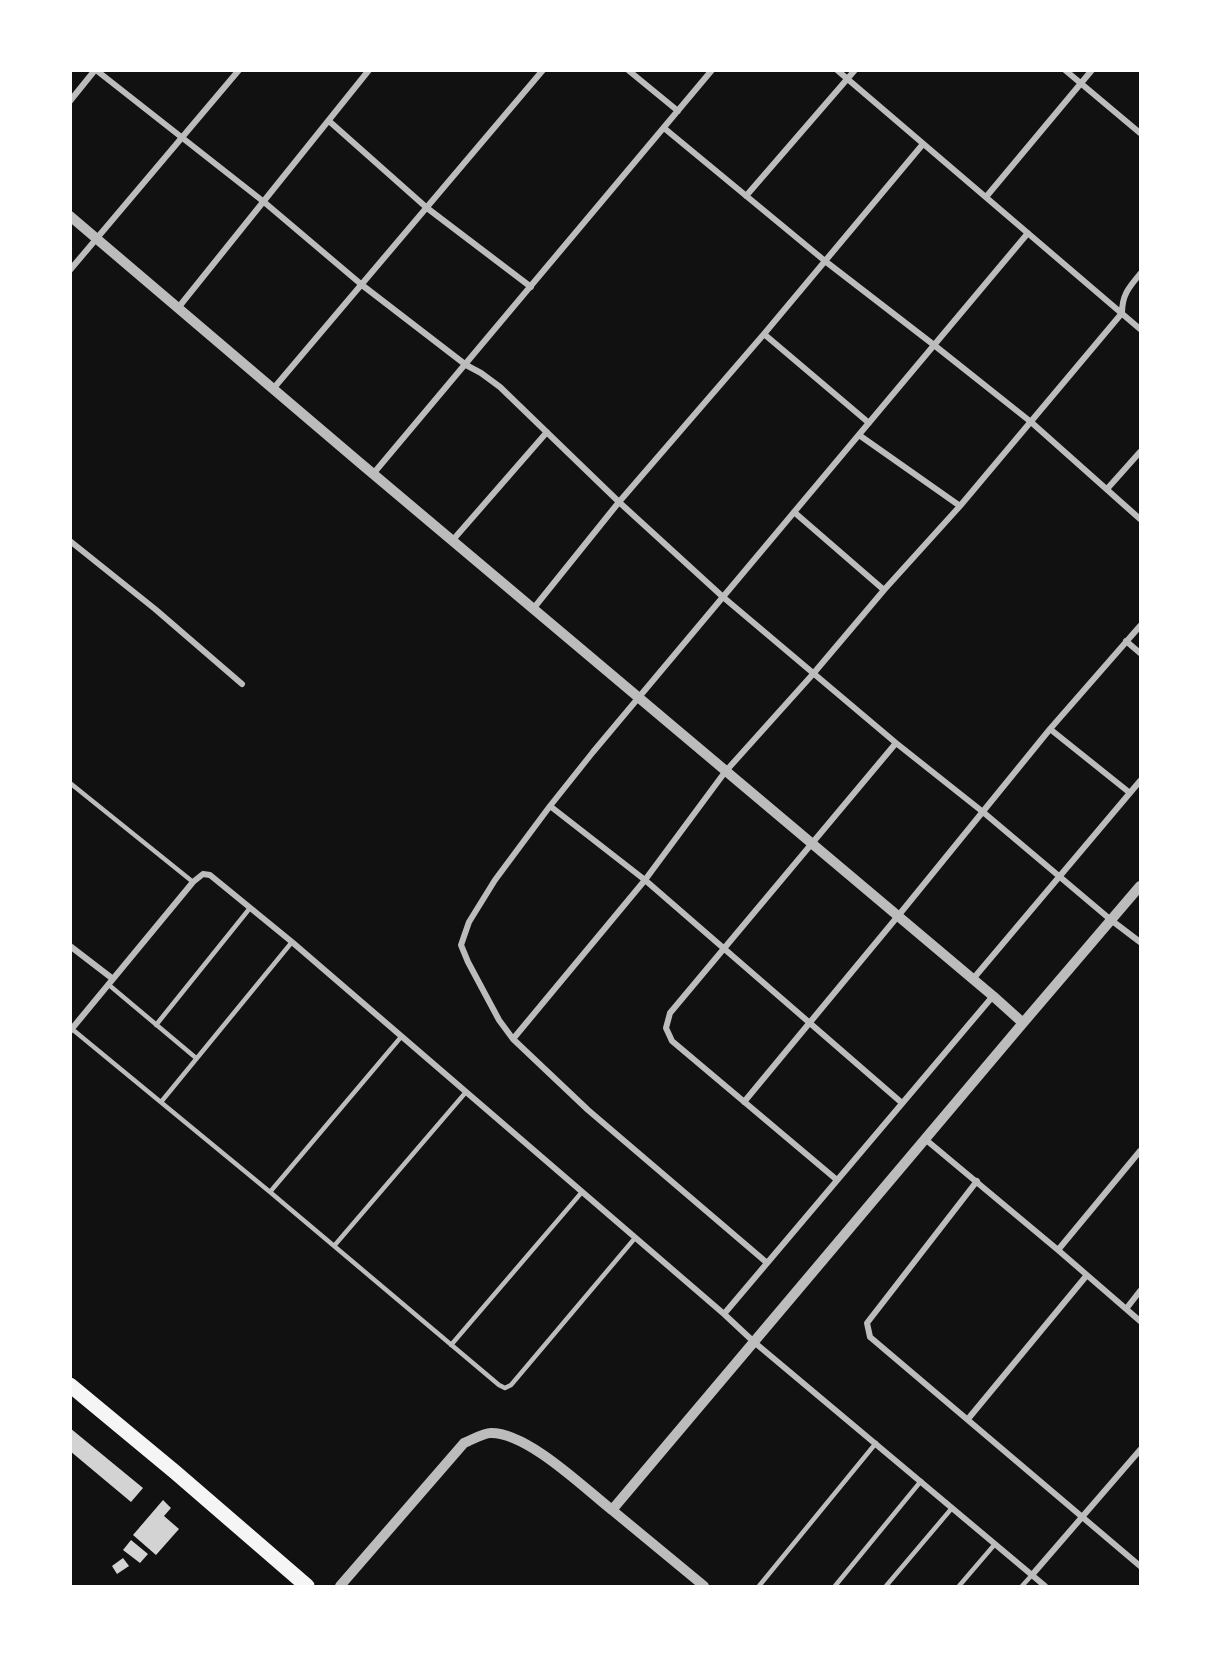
<!DOCTYPE html>
<style>
body{margin:0}
#map{position:relative;width:1211px;height:1657px;overflow:hidden;background:#111;font-family:Inter,sans-serif}
canvas{display:block}
.frame{position:absolute;inset:0;border:72px solid #fff;pointer-events:none}
</style>
<div id="map">
<canvas width="1211" height="1657"></canvas>
<div class="frame"></div>
</div>
<script>
const g = document.querySelector('canvas').getContext('2d');
g.lineJoin = 'round';
function paint(path, color) { g.fillStyle = color; g.fill(path, 'evenodd'); }
function strokePath(path, color, width, dash) { g.strokeStyle = color; g.lineWidth = width; g.lineCap = dash ? 'butt' : 'round'; g.setLineDash(dash || []); g.stroke(path); }
paint(new Path2D(`
 M 70,1428 L 143,1488 L 131,1502 L 70,1451 Z
 M 163,1500 L 171,1508 L 164,1516 L 179,1529 L 156,1555 L 133,1535 Z
 M 131,1540 L 148,1554 L 140,1563 L 123,1550 Z
 M 123,1558 L 129,1566 L 117,1574 L 112,1566 Z`), '#d3d3d3');
strokePath(new Path2D(`
 M 70,783 L 193,882
 M 109,985 L 196,1058
 M 156,1025 L 250,908
 M 72,1029 L 270,1192 L 499,1385 L 505,1388 L 511,1385 L 635,1238
 M 161,1102 L 292,942
 M 270,1192 L 401,1037
 M 334,1246 L 466,1092
 M 451,1345 L 582,1192
 M 759,1586 L 876,1443
 M 835,1586 L 921,1481
 M 886,1586 L 952,1508
 M 959,1586 L 995,1544
 M 1022,1586 L 1032,1575`), '#bcbcbc', 4.5);
strokePath(new Path2D(`
 M 96,70 L 264,202 L 362,285 L 466,365 L 481,373 L 500,387 L 619,502 L 723,597 L 896,743 L 983,812 L 1111,920 L 1140,942
 M 628,70 L 678,111
 M 837,70 L 1140,329
 M 1065,70 L 1140,133
 M 70,101 L 95,70
 M 329,121 L 427,208 L 531,287
 M 664,128 L 825,261 L 934,345 L 1031,422 L 1140,519
 M 746,196 L 855,70
 M 986,197 L 1092,70
 M 70,270 L 239,70
 M 178,308 L 369,70
 M 764,334 L 869,423
 M 273,389 L 543,70
 M 859,435 L 960,506
 M 373,474 L 712,70
 M 1107,489 L 1140,452
 M 794,512 L 884,590
 M 70,541 L 155,609 L 242,684
 M 452,541 L 547,432
 M 533,609 L 619,502 L 764,334 L 923,144
 M 1126,641 L 1140,653
 M 1050,729 L 1130,793
 M 550,806 L 645,880 L 902,1103
 M 70,946 L 113,979
 M 973,979 L 1140,781
 M 70,1031 L 193,882 L 203,874 L 210,875 L 292,942 L 724,1314 L 754,1342 L 1045,1586
 M 513,1039 L 645,880 L 725,772 L 813,674 L 884,590 L 960,506 L 1122,313 C 1122,295 1129,287 1140,274
 M 744,1102 L 898,916 L 1050,729 L 1140,626
 M 925,1139 L 1058,1250 L 1140,1321
 M 837,1180 L 672,1041 L 666,1028 L 670,1013 L 896,743
 M 977,1181 L 867,1323 L 870,1337 L 1140,1566
 M 1058,1250 L 1140,1151
 M 766,1262 L 588,1110 L 513,1039 L 499,1020 L 468,962 L 461,945 L 469,922 L 495,880 L 550,806 L 593,752 L 1028,233
 M 1126,1309 L 1140,1291
 M 724,1314 L 993,996
 M 968,1419 L 1087,1275
 M 1032,1575 L 1140,1450`), '#bcbcbc', 6);
strokePath(new Path2D(`
 M 70,216 C 376,478 685,737 993,996 L 1023,1023
 M 612,1510 L 704,1586
 M 340,1586 L 464,1443 C 472,1440 483,1433 491,1433 C 528,1433 583,1487 612,1510 L 1023,1023 L 1140,886`), '#bcbcbc', 10);
strokePath(new Path2D(`
 M 70,1385 L 175,1472 L 307,1586`), '#f5f5f5', 15);
</script>
